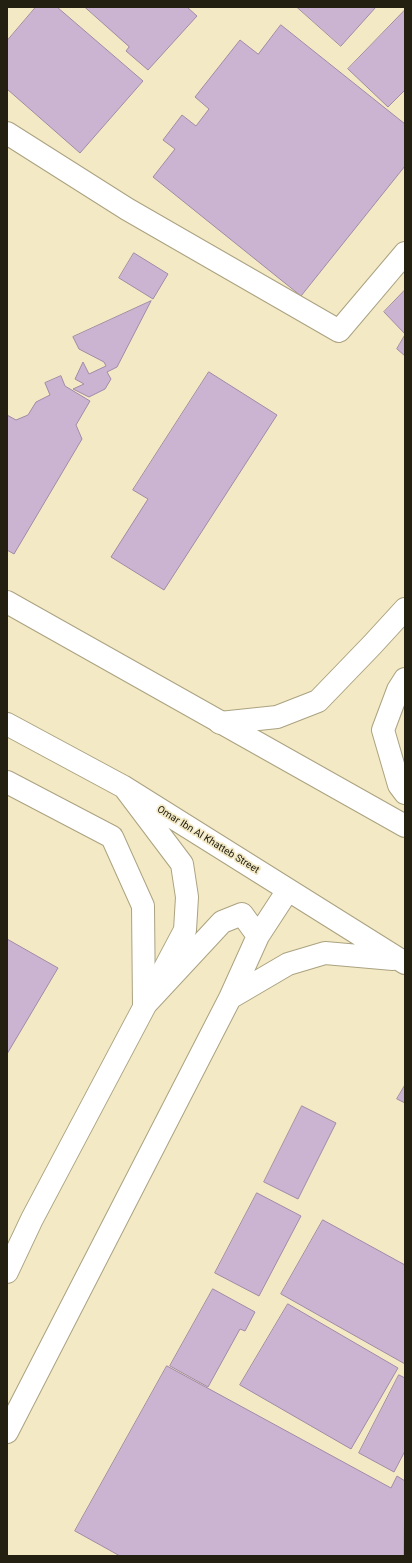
<!DOCTYPE html>
<style>
body{margin:0}
#map{position:relative;width:412px;height:1563px;overflow:hidden;background:#f3e9c5;font-family:Roboto,sans-serif}
canvas{display:block}
.frame{position:absolute;inset:0;border:8px solid #232012;pointer-events:none}
</style>
<div id="map">
<canvas width="412" height="1563"></canvas>
<div class="frame"></div>
</div>
<script>
const g = document.querySelector('canvas').getContext('2d');
g.lineJoin = 'round';
function paint(path, color) { g.fillStyle = color; g.fill(path, 'evenodd'); }
function strokePath(path, color, width, dash) { g.strokeStyle = color; g.lineWidth = width; g.lineCap = dash ? 'butt' : 'round'; g.setLineDash(dash || []); g.stroke(path); }
function drawText(font, color, halo, rows, align = 'center') {
  g.font = font + ' Roboto,sans-serif'; g.lineWidth = 3.5; g.setLineDash([]); g.textBaseline = 'middle'; g.strokeStyle = halo; g.fillStyle = color; for (const [text, x, y, turn = 0] of rows) {
    g.save(); g.translate(x, y); g.rotate((+turn || 0) * Math.PI / 180); g.textAlign = isNaN(turn) ? turn : align; if (halo) g.strokeText(text, 0, 0); g.fillText(text, 0, 0); g.restore();
  }
}
const building = new Path2D(`
 M 36,7 L 57,7 L 143,81 L 80,153 L 7,89 L 7,41 Z
 M 85,7 L 187,7 L 197,16 L 148,70 L 126,51 L 129,47 Z
 M 297,7 L 376,7 L 341,46 Z
 M 405,10 L 405,90 L 388,107 L 348,69 Z
 M 281,25 L 405,124 L 405,166 L 301,296 L 153,177 L 175,149 L 163,140 L 182,115 L 196,126 L 209,109 L 195,97 L 240,40 L 258,54 Z
 M 134,253 L 168,274 L 153,299 L 119,278 Z
 M 405,290 L 405,334 L 384,312 Z
 M 151,301 L 117,367 L 107,372 L 111,379 L 105,389 L 89,397 L 73,389 L 84,384 L 75,379 L 83,362 L 89,374 L 106,366 L 104,362 L 79,349 L 73,337 Z
 M 405,335 L 405,356 L 397,349 Z
 M 209,372 L 277,415 L 164,590 L 111,557 L 148,499 L 133,490 Z
 M 61,376 L 65,386 L 90,401 L 76,425 L 82,439 L 14,554 L 7,550 L 7,415 L 16,420 L 28,415 L 36,402 L 50,395 L 45,383 Z
 M 7,939 L 58,968 L 7,1054 Z
 M 405,1085 L 405,1103 L 397,1099 Z
 M 302,1106 L 336,1123 L 298,1199 L 264,1182 Z
 M 257,1193 L 301,1216 L 259,1296 L 215,1273 Z
 M 323,1220 L 405,1265 L 405,1364 L 281,1294 Z
 M 213,1289 L 255,1312 L 245,1331 L 240,1329 L 208,1387 L 170,1366 Z
 M 288,1304 L 398,1368 L 351,1449 L 240,1385 Z
 M 167,1366 L 391,1488 L 397,1476 L 405,1481 L 404,1556 L 120,1556 L 75,1531 Z
 M 399,1375 L 405,1378 L 405,1451 L 394,1472 L 359,1453 Z`);
paint(building, '#cbb4d2');
strokePath(building, '#a08aa6', 1);
const minor = new Path2D(`
 M 7,133 L 127,209 L 339,331 L 405,253
 M 405,679 L 398,690 L 383,730 L 399,785 L 405,793
 M 220,723 L 277,717 L 318,701 L 372,645 L 405,609
 M 7,782 L 112,837 L 143,906 L 144,1006`);
const major = new Path2D(`
 M 7,602 L 405,826
 M 7,724 L 124,787 L 405,963
 M 258,936 L 288,890
 M 230,998 L 288,964 L 325,953 L 393,959
 M 7,1272 L 32,1219 L 185,930 L 187,897 L 182,864 L 124,787
 M 7,1432 L 230,998 L 258,936 L 242,914 L 222,922 L 144,1006`);
strokePath(minor, '#aba280', 24);
strokePath(major, '#aba280', 24);
strokePath(minor, '#fff', 22);
strokePath(major, '#fff', 22);
drawText('10px', '#232012', '#f3e9c5', [
 ["Omar Ibn Al Khatteb Street",208,840,32]
]);
</script>
